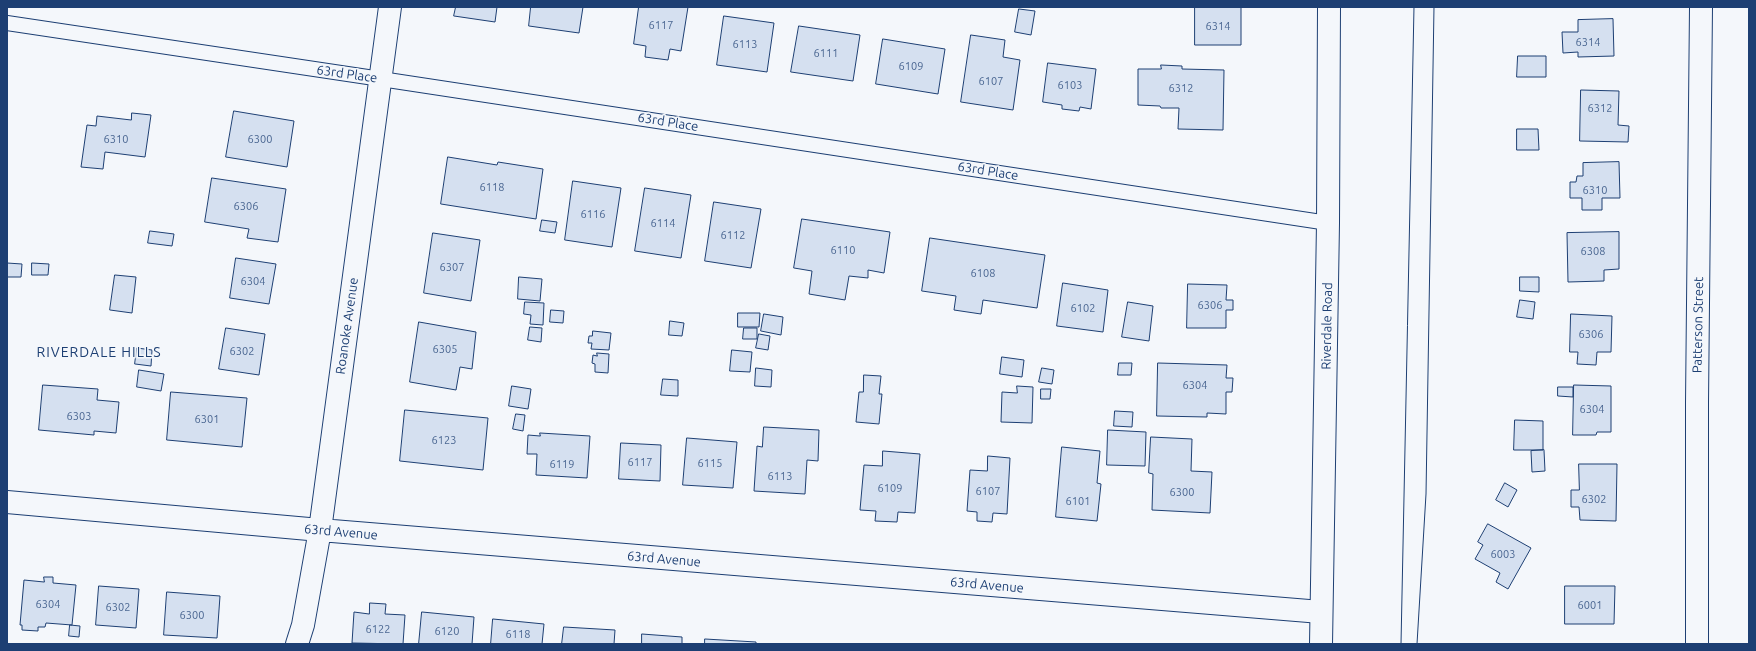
<!DOCTYPE html>
<style>
body{margin:0}
#map{position:relative;width:1756px;height:651px;overflow:hidden;background:#f4f7fb;font-family:Ubuntu,sans-serif}
canvas{display:block}
.frame{position:absolute;inset:0;border:8px solid #1d3f73;pointer-events:none}
</style>
<div id="map">
<canvas width="1756" height="651"></canvas>
<div class="frame"></div>
</div>
<script>
const g = document.querySelector('canvas').getContext('2d');
g.lineJoin = 'round';
function paint(path, color) { g.fillStyle = color; g.fill(path, 'evenodd'); }
function strokePath(path, color, width, dash) { g.strokeStyle = color; g.lineWidth = width; g.lineCap = dash ? 'butt' : 'round'; g.setLineDash(dash || []); g.stroke(path); }
function drawText(font, color, halo, rows, align = 'center') {
  g.font = font + ' Ubuntu,sans-serif'; g.lineWidth = 3; g.setLineDash([]); g.textBaseline = 'middle'; g.strokeStyle = halo; g.fillStyle = color; for (const [text, x, y, turn = 0] of rows) {
    g.save(); g.translate(x, y); g.rotate((+turn || 0) * Math.PI / 180); g.textAlign = isNaN(turn) ? turn : align; if (halo) g.strokeText(text, 0, 0); g.fillText(text, 0, 0); g.restore();
  }
}
const building = new Path2D(`
 M 456,7 L 497,7 L 495,22 L 454,16 Z
 M 531,7 L 583,7 L 579,33 L 529,26 Z
 M 639,7 L 688,7 L 681,51 L 670,49 L 668,60 L 645,57 L 646,46 L 634,44 Z
 M 1195,7 L 1241,7 L 1241,45 L 1195,45 Z
 M 1019,9 L 1035,11 L 1031,35 L 1015,32 Z
 M 724,16 L 774,23 L 767,72 L 717,65 Z
 M 1613,19 L 1614,56 L 1578,57 L 1578,52 L 1563,53 L 1562,32 L 1578,32 L 1578,20 Z
 M 799,26 L 860,35 L 853,81 L 791,72 Z
 M 971,35 L 1005,40 L 1003,57 L 1020,60 L 1013,110 L 961,102 Z
 M 883,39 L 945,49 L 938,94 L 876,84 Z
 M 1518,56 L 1546,56 L 1546,77 L 1517,77 Z
 M 1048,63 L 1096,69 L 1091,109 L 1080,107 L 1079,111 L 1062,109 L 1062,105 L 1043,102 Z
 M 1161,65 L 1182,66 L 1182,69 L 1224,70 L 1223,130 L 1178,129 L 1179,108 L 1161,108 L 1160,106 L 1138,105 L 1138,69 L 1161,69 Z
 M 1581,90 L 1619,91 L 1618,125 L 1629,126 L 1628,142 L 1580,141 Z
 M 234,111 L 294,121 L 287,167 L 226,157 Z
 M 132,113 L 151,115 L 145,157 L 105,152 L 103,169 L 81,167 L 87,125 L 96,126 L 97,116 L 131,120 Z
 M 1517,129 L 1538,129 L 1539,150 L 1517,150 Z
 M 448,157 L 497,165 L 498,162 L 543,169 L 536,219 L 441,204 Z
 M 1619,162 L 1620,198 L 1602,198 L 1602,210 L 1582,210 L 1582,198 L 1570,198 L 1570,182 L 1576,182 L 1577,176 L 1583,176 L 1583,163 Z
 M 212,178 L 286,189 L 278,242 L 247,238 L 249,229 L 205,222 Z
 M 573,181 L 621,188 L 612,247 L 565,240 Z
 M 645,188 L 691,195 L 681,258 L 635,251 Z
 M 714,202 L 761,209 L 751,268 L 705,261 Z
 M 802,219 L 890,232 L 884,273 L 868,270 L 868,278 L 849,276 L 845,300 L 809,294 L 812,271 L 794,268 Z
 M 542,220 L 557,222 L 555,233 L 540,231 Z
 M 150,231 L 174,234 L 172,246 L 148,243 Z
 M 1619,232 L 1619,269 L 1604,270 L 1604,281 L 1568,282 L 1567,233 Z
 M 433,233 L 480,240 L 471,301 L 424,293 Z
 M 930,238 L 1045,255 L 1037,308 L 983,300 L 981,314 L 954,310 L 956,296 L 922,291 Z
 M 236,258 L 276,264 L 269,304 L 230,298 Z
 M 7,263 L 22,264 L 21,277 L 7,277 Z
 M 32,263 L 49,264 L 48,275 L 32,275 Z
 M 115,275 L 136,277 L 132,313 L 110,310 Z
 M 519,277 L 542,279 L 540,301 L 518,299 Z
 M 1520,277 L 1539,277 L 1539,292 L 1520,291 Z
 M 1063,283 L 1108,290 L 1103,332 L 1057,326 Z
 M 1188,284 L 1227,285 L 1226,300 L 1233,300 L 1233,310 L 1226,310 L 1226,328 L 1187,328 Z
 M 1520,300 L 1535,302 L 1533,319 L 1517,317 Z
 M 525,302 L 544,303 L 543,325 L 530,324 L 531,315 L 524,314 Z
 M 1128,302 L 1153,306 L 1149,341 L 1122,337 Z
 M 551,310 L 564,311 L 563,323 L 550,322 Z
 M 738,313 L 760,313 L 759,327 L 738,327 Z
 M 764,314 L 783,317 L 781,335 L 761,331 Z
 M 1571,314 L 1612,316 L 1611,352 L 1597,352 L 1596,365 L 1577,364 L 1578,352 L 1570,352 Z
 M 670,321 L 684,323 L 682,336 L 669,335 Z
 M 419,322 L 476,332 L 472,369 L 460,367 L 456,390 L 410,382 Z
 M 530,327 L 542,328 L 541,342 L 528,340 Z
 M 226,328 L 265,334 L 259,375 L 219,369 Z
 M 744,328 L 757,328 L 757,339 L 743,339 Z
 M 593,331 L 611,333 L 609,350 L 591,349 L 592,343 L 588,343 L 589,336 L 592,336 Z
 M 759,334 L 770,336 L 768,350 L 756,348 Z
 M 137,348 L 152,350 L 151,366 L 135,364 Z
 M 732,350 L 752,352 L 750,372 L 730,371 Z
 M 597,353 L 609,354 L 608,373 L 595,372 L 595,364 L 592,363 L 593,355 L 597,356 Z
 M 1002,357 L 1024,360 L 1022,377 L 1000,374 Z
 M 1119,363 L 1132,363 L 1131,375 L 1118,375 Z
 M 1158,363 L 1227,365 L 1226,378 L 1233,378 L 1232,392 L 1226,392 L 1226,414 L 1207,413 L 1207,417 L 1157,416 Z
 M 756,368 L 772,370 L 771,387 L 755,386 Z
 M 1042,368 L 1054,370 L 1052,384 L 1039,382 Z
 M 139,370 L 164,374 L 161,391 L 137,387 Z
 M 864,375 L 881,376 L 879,394 L 882,394 L 879,424 L 856,422 L 859,392 L 863,392 Z
 M 663,379 L 678,380 L 678,396 L 661,395 Z
 M 43,385 L 98,389 L 97,400 L 119,402 L 116,433 L 94,431 L 94,435 L 39,430 Z
 M 1574,385 L 1611,386 L 1611,432 L 1597,432 L 1596,435 L 1573,435 Z
 M 512,386 L 531,389 L 528,409 L 509,406 Z
 M 1017,386 L 1033,387 L 1032,423 L 1001,422 L 1002,392 L 1017,393 Z
 M 1558,387 L 1573,387 L 1573,397 L 1558,396 Z
 M 1041,389 L 1051,389 L 1050,399 L 1041,399 Z
 M 171,392 L 247,398 L 242,447 L 167,440 Z
 M 405,410 L 488,418 L 483,470 L 400,461 Z
 M 1115,411 L 1133,412 L 1132,427 L 1114,426 Z
 M 516,414 L 525,415 L 523,431 L 513,429 Z
 M 1515,420 L 1543,421 L 1543,450 L 1514,450 Z
 M 764,427 L 819,430 L 818,461 L 807,460 L 805,494 L 754,491 L 757,446 L 762,447 Z
 M 1108,430 L 1146,432 L 1145,466 L 1107,465 Z
 M 540,433 L 590,436 L 587,478 L 536,475 L 537,454 L 527,454 L 528,435 L 540,436 Z
 M 1151,437 L 1192,439 L 1191,471 L 1212,472 L 1210,513 L 1152,510 L 1153,474 L 1149,473 Z
 M 687,438 L 737,442 L 733,488 L 683,485 Z
 M 621,443 L 661,445 L 660,481 L 619,479 Z
 M 1062,447 L 1100,451 L 1097,483 L 1101,484 L 1097,521 L 1056,517 Z
 M 1544,450 L 1545,471 L 1532,472 L 1531,451 Z
 M 883,451 L 920,454 L 915,513 L 898,512 L 897,522 L 875,521 L 876,511 L 860,510 L 864,465 L 882,466 Z
 M 988,456 L 1010,458 L 1007,514 L 993,513 L 992,522 L 977,521 L 977,512 L 967,511 L 970,470 L 987,471 Z
 M 1579,464 L 1617,464 L 1616,521 L 1580,520 L 1579,507 L 1571,507 L 1571,490 L 1579,490 Z
 M 1505,483 L 1517,490 L 1508,507 L 1496,500 Z
 M 1488,524 L 1531,548 L 1508,589 L 1496,582 L 1500,573 L 1475,559 L 1483,545 L 1478,542 Z
 M 44,577 L 53,577 L 53,583 L 76,585 L 72,625 L 46,623 L 45,627 L 38,627 L 38,631 L 22,630 L 22,625 L 20,625 L 24,580 L 44,582 Z
 M 99,586 L 139,589 L 136,628 L 96,625 Z
 M 1565,586 L 1615,586 L 1614,624 L 1565,624 Z
 M 167,592 L 220,596 L 217,638 L 164,635 Z
 M 370,603 L 386,604 L 385,614 L 405,615 L 403,644 L 352,643 L 354,612 L 369,614 Z
 M 422,612 L 474,617 L 472,644 L 419,644 Z
 M 493,619 L 544,624 L 542,644 L 491,644 Z
 M 70,625 L 80,626 L 79,637 L 69,636 Z
 M 564,627 L 615,630 L 614,644 L 562,644 Z
 M 642,634 L 682,637 L 682,644 L 642,644 Z
 M 705,639 L 756,642 L 756,644 L 705,644 Z`);
paint(building, '#d5e0f0');
strokePath(building, '#1d3f73', 1);
const lane = new Path2D(`
 M 7,23 L 381,79 L 1328,223`);
const street = new Path2D(`
 M 7,502 L 320,530 L 1321,612
 M 297,644 L 303,625 L 320,530 L 390,7
 M 1697,644 L 1697,402 L 1701,7`);
const primary = new Path2D(`
 M 1321,644 L 1328,223 L 1329,7`);
strokePath(lane, '#1d3f73', 16);
strokePath(street, '#1d3f73', 24);
strokePath(primary, '#1d3f73', 24);
strokePath(lane, '#f4f7fb', 14);
strokePath(street, '#f4f7fb', 22);
strokePath(primary, '#f4f7fb', 22);
strokePath(new Path2D(`
 M 1401,644 L 1414,7
 M 1417,644 L 1426,494 L 1434,7`), '#1d3f73', 1);
drawText('11px', '#4b6792', null, [
 ["6117",661,25],
 ["6314",1218,26],
 ["6314",1588,42],
 ["6113",745,44],
 ["6111",826,53],
 ["6109",911,66],
 ["6107",991,81],
 ["6103",1070,85],
 ["6312",1181,88],
 ["6312",1600,108],
 ["6310",116,139],
 ["6300",260,139],
 ["6118",492,187],
 ["6310",1595,190],
 ["6306",246,206],
 ["6116",593,214],
 ["6114",663,223],
 ["6112",733,235],
 ["6110",843,250],
 ["6308",1593,251],
 ["6307",452,267],
 ["6108",983,273],
 ["6304",253,281],
 ["6306",1210,305],
 ["6102",1083,308],
 ["6306",1591,334],
 ["6305",445,349],
 ["6302",242,351],
 ["6304",1195,385],
 ["6304",1592,409],
 ["6303",79,416],
 ["6301",207,419],
 ["6123",444,440],
 ["6117",640,462],
 ["6115",710,463],
 ["6119",562,464],
 ["6113",780,476],
 ["6109",890,488],
 ["6107",988,491],
 ["6300",1182,492],
 ["6302",1594,499],
 ["6101",1078,501],
 ["6003",1503,554],
 ["6304",48,604],
 ["6001",1590,605],
 ["6302",118,607],
 ["6300",192,615],
 ["6122",378,629],
 ["6120",447,631],
 ["6118",518,634]
]);
drawText('13px', '#1d3f73', '#f4f7fb', [
 ["63rd Place",347,74,8],
 ["63rd Place",668,122,9],
 ["63rd Place",988,171,9],
 ["Patterson Street",1698,325,-89],
 ["Roanoke Avenue",347,326,-82],
 ["Riverdale Road",1327,326,-89],
 ["63rd Avenue",341,532,5],
 ["63rd Avenue",664,559,5],
 ["63rd Avenue",987,585,5]
]);
g.letterSpacing = '1px';
drawText('14px', '#1d3f73', '#f4f7fb', [
 ["RIVERDALE HILLS",99,352]
]);
g.letterSpacing = '0px';
</script>
